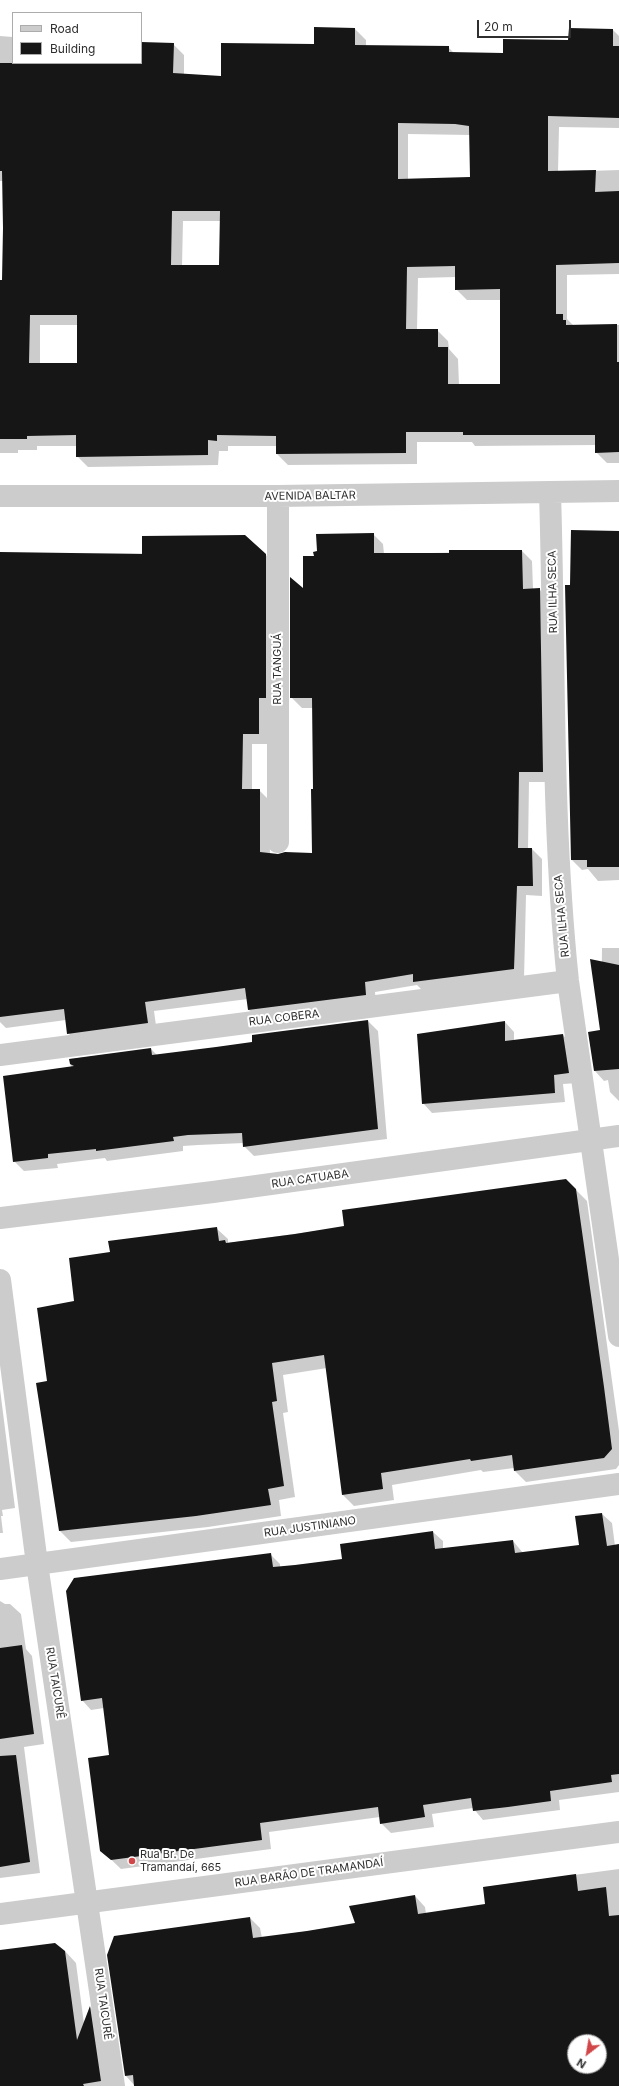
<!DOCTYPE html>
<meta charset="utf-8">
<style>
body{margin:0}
#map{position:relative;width:619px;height:2086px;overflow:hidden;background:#fff;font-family:Inter,sans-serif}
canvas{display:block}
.legend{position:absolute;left:12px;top:12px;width:130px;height:52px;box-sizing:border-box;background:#fff;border:1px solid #acacac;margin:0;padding:5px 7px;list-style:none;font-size:12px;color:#2f2f2f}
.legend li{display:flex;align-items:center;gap:8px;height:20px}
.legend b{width:20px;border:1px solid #acacac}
.north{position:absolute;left:567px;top:2034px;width:40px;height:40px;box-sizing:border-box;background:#fff;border:1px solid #acacac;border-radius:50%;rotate:211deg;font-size:11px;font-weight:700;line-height:16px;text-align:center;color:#2f2f2f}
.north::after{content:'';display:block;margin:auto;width:14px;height:18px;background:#d14648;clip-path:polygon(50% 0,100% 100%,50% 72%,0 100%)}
.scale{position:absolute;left:477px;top:20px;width:94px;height:18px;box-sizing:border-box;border:2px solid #2f2f2f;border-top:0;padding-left:5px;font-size:12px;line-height:14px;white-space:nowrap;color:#2f2f2f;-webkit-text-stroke:3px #fff;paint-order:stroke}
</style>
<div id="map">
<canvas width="619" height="2086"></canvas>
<ul class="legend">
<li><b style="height:5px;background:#ccc"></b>Road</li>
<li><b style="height:11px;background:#161616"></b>Building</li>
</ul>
<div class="north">N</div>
<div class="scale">20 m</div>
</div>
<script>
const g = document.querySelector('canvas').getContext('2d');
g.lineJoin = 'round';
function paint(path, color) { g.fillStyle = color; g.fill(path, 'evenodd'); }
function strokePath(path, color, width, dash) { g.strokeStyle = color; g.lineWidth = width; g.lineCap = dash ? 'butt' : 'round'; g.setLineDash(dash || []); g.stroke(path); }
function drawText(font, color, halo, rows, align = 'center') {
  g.font = font + ' Inter,sans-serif'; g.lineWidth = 4; g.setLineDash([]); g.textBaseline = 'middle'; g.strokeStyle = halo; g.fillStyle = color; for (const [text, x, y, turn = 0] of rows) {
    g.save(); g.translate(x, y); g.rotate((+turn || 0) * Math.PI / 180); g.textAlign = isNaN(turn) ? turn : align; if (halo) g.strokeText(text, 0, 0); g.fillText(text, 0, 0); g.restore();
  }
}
paint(new Path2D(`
 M 355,29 L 366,40 L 366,46 L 448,47 L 454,53 L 504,54 L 613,30 L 619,36 L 619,128 L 559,127 L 558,172 L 619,170 L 619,274 L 567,275 L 567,319 L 573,325 L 619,325 L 619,463 L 607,463 L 596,452 L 596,445 L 475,446 L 472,442 L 417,442 L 417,464 L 288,465 L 277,454 L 277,446 L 228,446 L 228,451 L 219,451 L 218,465 L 88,467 L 77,456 L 77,446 L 37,446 L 37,450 L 18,450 L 18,453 L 0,453 L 0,315 L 3,281 L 4,181 L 0,181 L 0,36 L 13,37 L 13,63 L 141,63 L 141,43 L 173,44 L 184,55 L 184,74 L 222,77 L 315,45 ZM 408,134 L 470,135 L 471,178 L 408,179 ZM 183,221 L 221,221 L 220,266 L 182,266 ZM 456,277 L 456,289 L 467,300 L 501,300 L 501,385 L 459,385 L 458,359 L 449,349 L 448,341 L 437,330 L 417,330 L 418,278 ZM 40,325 L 78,325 L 78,364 L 40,364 Z
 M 619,531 L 619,880 L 598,881 L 588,869 L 582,870 L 572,860 L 571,586 Z
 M 373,534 L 383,544 L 384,554 L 522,551 L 532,561 L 533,589 L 539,589 L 549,599 L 553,782 L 529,782 L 528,849 L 532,849 L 542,859 L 542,896 L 526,895 L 524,979 L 424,992 L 417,985 L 375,992 L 376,1004 L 259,1020 L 249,1010 L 248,999 L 154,1011 L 157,1033 L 78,1043 L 68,1033 L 66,1020 L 6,1028 L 0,1022 L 0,553 L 265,554 L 275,565 L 268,744 L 252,744 L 252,790 L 259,790 L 269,800 L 270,854 L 313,854 L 314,790 L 313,708 L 302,708 L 292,698 L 304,591 L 315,557 Z
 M 602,948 L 619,948 L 619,1101 L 610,1092 L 608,1080 L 604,1081 L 595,1071 L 601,1031 Z
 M 368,1021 L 378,1031 L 387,1139 L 254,1156 L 244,1146 L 244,1143 L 198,1145 L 183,1146 L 183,1151 L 107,1161 L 105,1158 L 57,1164 L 58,1168 L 24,1171 L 14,1161 L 71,1068 L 70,1059 L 151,1049 L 157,1055 L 253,1043 Z
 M 505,1022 L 514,1032 L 514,1041 L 563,1035 L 572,1045 L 578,1083 L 563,1084 L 565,1102 L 432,1113 L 423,1103 Z
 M 566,1180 L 587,1201 L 619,1431 L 619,1465 L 616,1469 L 526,1482 L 515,1471 L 514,1468 L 483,1472 L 481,1470 L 392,1485 L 394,1500 L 354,1506 L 343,1495 L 327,1368 L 283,1375 L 288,1412 L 283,1413 L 295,1497 L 279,1500 L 281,1516 L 208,1527 L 71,1542 L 60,1531 L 48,1382 L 75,1301 L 111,1253 L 216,1228 L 228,1239 L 228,1243 L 345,1227 Z
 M 0,1389 L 15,1508 L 2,1510 L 3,1516 L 1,1516 L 3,1533 L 0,1533 Z
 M 602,1514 L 612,1523 L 615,1546 L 619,1545 L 619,1792 L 559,1800 L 560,1810 L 483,1820 L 473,1808 L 432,1814 L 434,1827 L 391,1833 L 381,1823 L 380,1817 L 269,1832 L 271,1849 L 121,1869 L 101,1850 L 111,1756 L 104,1708 L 91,1710 L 82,1700 L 270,1554 L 280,1564 L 280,1567 L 343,1560 L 433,1532 L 443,1541 L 443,1549 L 513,1541 L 523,1553 L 580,1546 Z
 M 0,1601 L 5,1604 L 10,1604 L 21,1614 L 26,1649 L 32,1656 L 44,1744 L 24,1747 L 40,1873 L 0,1878 Z
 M 619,1869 L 619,2086 L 135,2086 L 126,2076 L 250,1918 L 260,1928 L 262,1938 L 356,1924 L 415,1896 L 425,1907 L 426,1914 L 486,1905 L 484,1887 ZM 575,2042 L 599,2042 L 599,2066 L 575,2066 Z
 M 0,1951 L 65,1951 L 76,1963 L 84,2024 L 90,2007 L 100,2018 L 110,2086 L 0,2086 Z`), '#0003');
paint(new Path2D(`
 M 314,27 L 355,28 L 355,45 L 449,46 L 449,52 L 503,53 L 503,39 L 568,40 L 569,28 L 613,29 L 613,46 L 619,46 L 619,118 L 548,116 L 548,171 L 596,170 L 595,192 L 619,191 L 619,263 L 556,265 L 556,314 L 563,314 L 563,320 L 566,320 L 566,325 L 617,324 L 617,362 L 619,362 L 619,452 L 595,453 L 595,435 L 463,435 L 463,432 L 406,432 L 406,453 L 276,454 L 276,436 L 217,435 L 217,441 L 208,440 L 208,455 L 76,457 L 76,435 L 27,436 L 27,439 L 0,439 L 0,280 L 2,280 L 3,228 L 2,171 L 0,171 L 0,63 L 141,63 L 141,42 L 174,43 L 173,73 L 221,76 L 221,43 L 314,44 ZM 398,123 L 455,124 L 469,126 L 470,177 L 398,179 ZM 172,211 L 220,211 L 219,265 L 171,265 ZM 455,266 L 455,290 L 500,289 L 500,384 L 448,384 L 448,347 L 438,347 L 438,329 L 406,329 L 407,267 ZM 30,315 L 77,315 L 77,363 L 29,363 Z
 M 571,530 L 619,531 L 619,867 L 587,867 L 587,860 L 571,860 L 565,585 L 570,585 Z
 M 374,533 L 374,553 L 449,553 L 449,550 L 522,550 L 523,589 L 540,588 L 543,772 L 519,772 L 518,848 L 532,848 L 533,886 L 517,886 L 514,969 L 413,982 L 413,974 L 365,982 L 366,995 L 248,1010 L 245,988 L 145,1002 L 148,1023 L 67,1034 L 64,1009 L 0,1017 L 0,552 L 142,554 L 142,536 L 245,535 L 266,554 L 266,698 L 259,698 L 259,734 L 243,734 L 242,789 L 260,789 L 260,852 L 278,854 L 285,852 L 312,853 L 311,789 L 313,789 L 312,698 L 290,698 L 290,577 L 303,588 L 303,556 L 314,556 L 313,552 L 317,551 L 316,534 Z
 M 590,959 L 619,965 L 619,1069 L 594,1071 L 588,1032 L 600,1030 Z
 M 368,1020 L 378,1129 L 243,1147 L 242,1133 L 188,1135 L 173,1137 L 174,1141 L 96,1151 L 96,1149 L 48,1154 L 48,1158 L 13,1162 L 3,1076 L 74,1066 L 70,1064 L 69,1059 L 151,1048 L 152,1055 L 216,1047 L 252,1042 L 252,1035 Z
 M 505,1021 L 505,1041 L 563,1034 L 569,1073 L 554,1075 L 555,1093 L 422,1104 L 417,1034 Z
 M 566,1179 L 576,1189 L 604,1387 L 612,1449 L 604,1458 L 514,1471 L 512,1455 L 471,1461 L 470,1459 L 381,1473 L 383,1489 L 342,1495 L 324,1355 L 272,1363 L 277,1401 L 272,1402 L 284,1486 L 268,1489 L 271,1505 L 196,1516 L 59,1531 L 36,1383 L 47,1381 L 37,1308 L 74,1301 L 69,1258 L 110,1252 L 108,1241 L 217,1227 L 219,1241 L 225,1240 L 226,1243 L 295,1234 L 344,1226 L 342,1210 Z
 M 602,1513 L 607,1546 L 619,1544 L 619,1774 L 611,1775 L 612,1782 L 550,1791 L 551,1801 L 508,1807 L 473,1811 L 471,1798 L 423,1805 L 425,1817 L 380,1824 L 378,1807 L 260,1823 L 262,1840 L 111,1860 L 100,1851 L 88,1758 L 109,1755 L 102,1698 L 81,1701 L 66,1591 L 74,1578 L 271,1553 L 273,1567 L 295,1565 L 342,1559 L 340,1544 L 433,1531 L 435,1549 L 513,1540 L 515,1553 L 579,1545 L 575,1516 Z
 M 22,1645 L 34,1734 L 0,1739 L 0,1648 Z
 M 16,1755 L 30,1862 L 0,1867 L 0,1756 Z
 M 576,1874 L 578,1891 L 606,1887 L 609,1916 L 619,1915 L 619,2086 L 134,2086 L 133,2075 L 125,2076 L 107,1955 L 114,1936 L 250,1917 L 253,1938 L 307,1931 L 355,1923 L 349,1906 L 415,1895 L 418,1914 L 485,1904 L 483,1887 ZM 575,2042 L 599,2042 L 599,2066 L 575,2066 Z
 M 55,1943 L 65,1951 L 77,2040 L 90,2006 L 101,2081 L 83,2084 L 84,2086 L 0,2086 L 0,1950 Z`), '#161616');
strokePath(new Path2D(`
 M 550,492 C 555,655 551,819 568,981 L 619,1336
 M 0,496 L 278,496 L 619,491
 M 278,496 L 278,842
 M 0,1055 L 568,981
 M 0,1218 L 213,1192 L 619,1136
 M 0,1280 L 37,1564 L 114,2086
 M 0,1569 L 619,1484
 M 0,1914 L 619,1832`), '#ccc', 22);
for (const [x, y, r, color] of [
 [132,1861,4,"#d14648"]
]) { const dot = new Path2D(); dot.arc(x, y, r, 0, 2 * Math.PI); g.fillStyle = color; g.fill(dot); strokePath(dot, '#fff', 1.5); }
drawText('11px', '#2f2f2f', '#fff', [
 ["AVENIDA BALTAR",310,496,-1],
 ["RUA ILHA SECA",553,592,-91],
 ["RUA TANGUÁ",278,669,-90],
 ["RUA ILHA SECA",562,916,-95],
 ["RUA COBERA",284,1018,-7],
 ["RUA CATUABA",310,1179,-8],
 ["RUA JUSTINIANO",310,1527,-8],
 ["RUA TAICURÊ",55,1683,81],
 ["RUA BARÃO DE TRAMANDAÍ",309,1873,-8],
 ["RUA TAICURÊ",103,2004,82]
]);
drawText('11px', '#2f2f2f', '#fff', [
 ["Rua Br. De",140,1855],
 ["Tramandaí, 665",140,1868]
], 'left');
</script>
